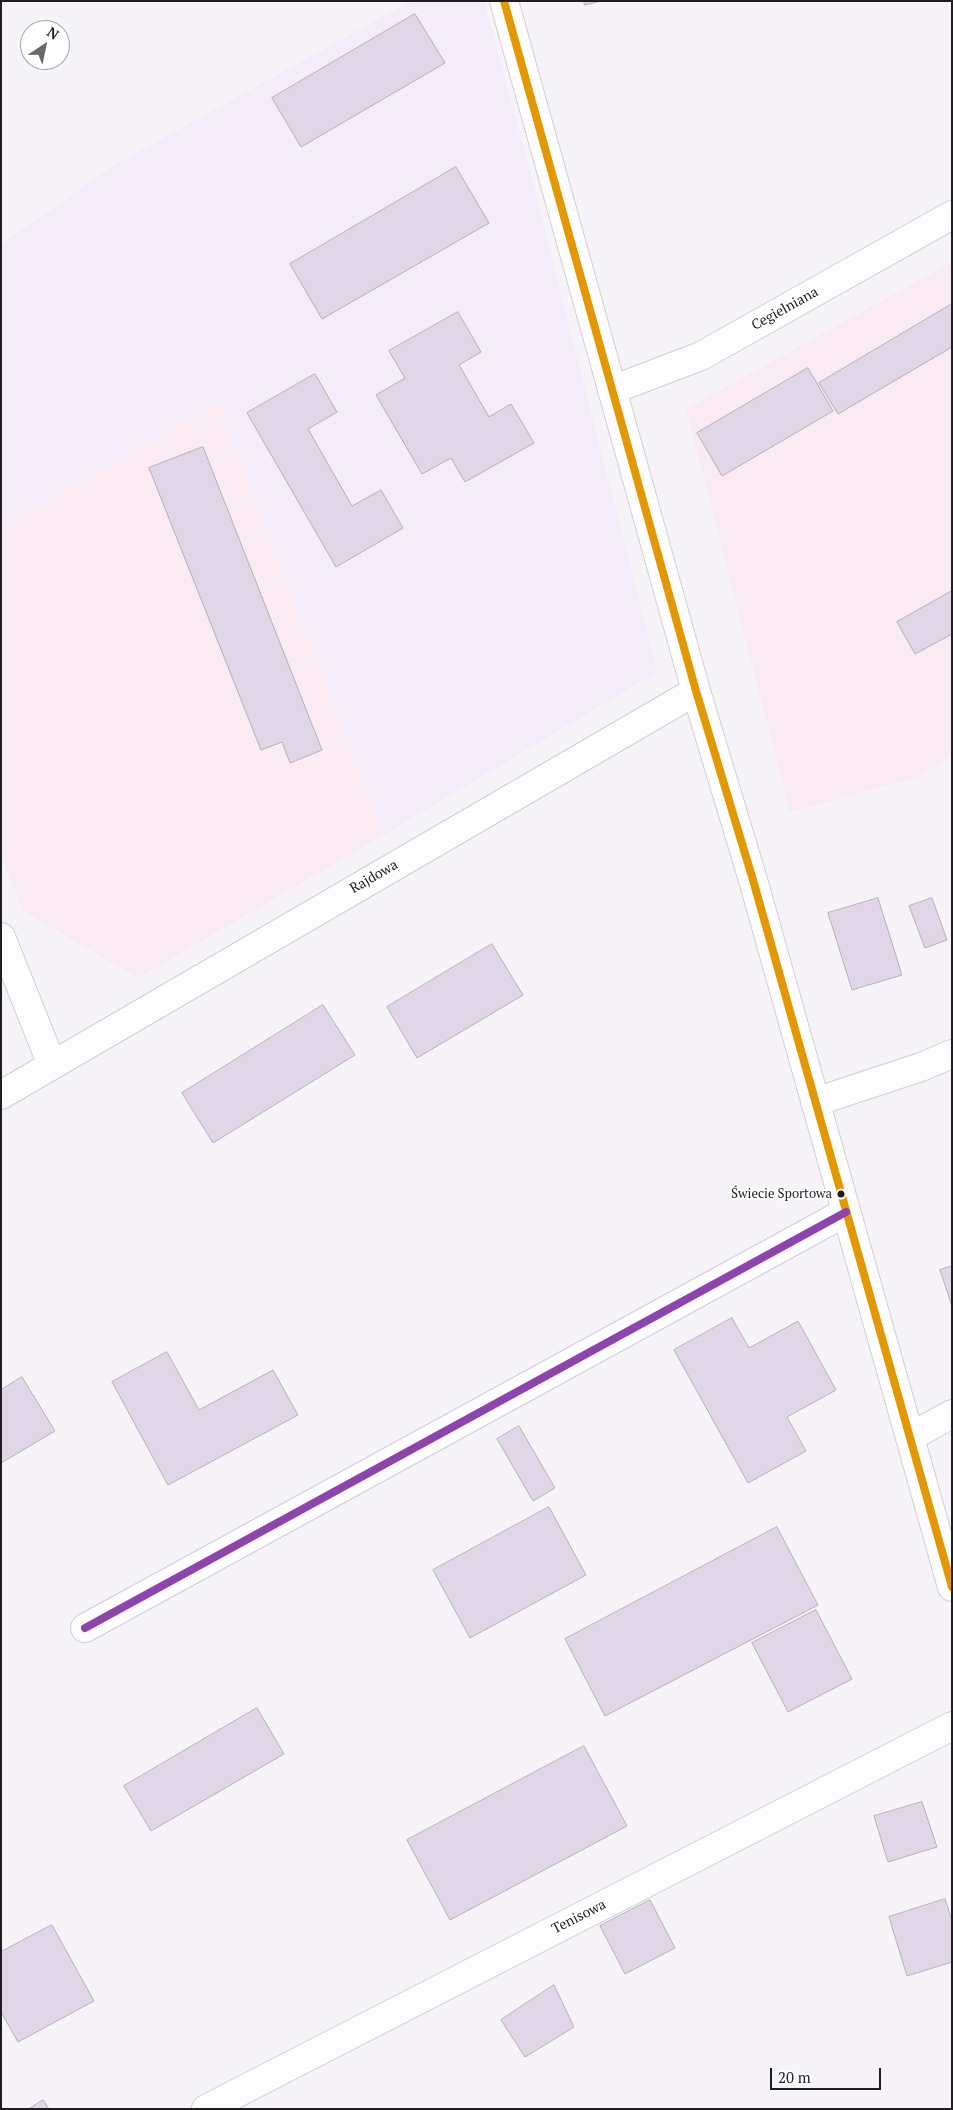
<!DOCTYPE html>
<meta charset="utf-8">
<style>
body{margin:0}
#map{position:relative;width:953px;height:2110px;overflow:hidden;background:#f7f4f9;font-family:"PT Serif",serif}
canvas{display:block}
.frame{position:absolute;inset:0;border:2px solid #1f1c22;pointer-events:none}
.north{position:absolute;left:20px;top:20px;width:50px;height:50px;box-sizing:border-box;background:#fff;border:1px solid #a5a4a7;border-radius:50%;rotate:34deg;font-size:14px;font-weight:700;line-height:20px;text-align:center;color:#1f1c22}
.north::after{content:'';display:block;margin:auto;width:18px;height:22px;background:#6b686d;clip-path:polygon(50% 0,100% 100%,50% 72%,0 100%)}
.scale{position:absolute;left:770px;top:2068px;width:111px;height:22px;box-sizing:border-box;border:2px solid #1f1c22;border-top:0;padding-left:6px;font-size:15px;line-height:18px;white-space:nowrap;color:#1f1c22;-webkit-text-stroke:4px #fff;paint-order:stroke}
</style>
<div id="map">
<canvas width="953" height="2110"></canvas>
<div class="frame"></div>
<div class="north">N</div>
<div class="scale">20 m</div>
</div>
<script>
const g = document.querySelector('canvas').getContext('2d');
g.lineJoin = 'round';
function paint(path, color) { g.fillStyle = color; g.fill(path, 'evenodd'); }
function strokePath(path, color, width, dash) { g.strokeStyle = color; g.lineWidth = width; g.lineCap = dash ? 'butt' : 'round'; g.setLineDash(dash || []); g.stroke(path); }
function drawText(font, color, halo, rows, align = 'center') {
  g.font = font + ' "PT Serif",serif'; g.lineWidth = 4; g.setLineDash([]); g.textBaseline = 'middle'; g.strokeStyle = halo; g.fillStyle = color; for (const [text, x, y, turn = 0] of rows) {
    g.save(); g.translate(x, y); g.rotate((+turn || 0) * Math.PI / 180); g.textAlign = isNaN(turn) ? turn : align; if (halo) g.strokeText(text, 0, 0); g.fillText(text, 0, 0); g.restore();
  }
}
paint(new Path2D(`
 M 411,1 L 484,1 L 530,172 L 657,672 L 384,835 L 217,402 L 1,528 L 1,244 L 116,164 Z`), '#f4ecf9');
paint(new Path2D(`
 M 952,262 L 952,756 L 917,777 L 790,812 L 686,409 Z
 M 217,402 L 384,835 L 138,978 L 23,911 L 1,855 L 1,528 Z`), '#faeaf2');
const building = new Path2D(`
 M 584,1 L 601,1 L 585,5 Z
 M 415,14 L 445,63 L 301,147 L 272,98 Z
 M 456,167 L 489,223 L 322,319 L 290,264 Z
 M 952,304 L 952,347 L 838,414 L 819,383 Z
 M 458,312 L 481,352 L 459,365 L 489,417 L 511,404 L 534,443 L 465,482 L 451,458 L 422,474 L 376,395 L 405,378 L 389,351 Z
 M 808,368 L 833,411 L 722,476 L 697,433 Z
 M 315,374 L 337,412 L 308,429 L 352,506 L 381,490 L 403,528 L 336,567 L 247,413 Z
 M 203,447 L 322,750 L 290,763 L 282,742 L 261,750 L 149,468 Z
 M 952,591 L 952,634 L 915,654 L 897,622 Z
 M 878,898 L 902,975 L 852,990 L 828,913 Z
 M 932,898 L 947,940 L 925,948 L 909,906 Z
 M 492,944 L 523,995 L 417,1058 L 387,1007 Z
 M 323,1005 L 355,1055 L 213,1143 L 182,1093 Z
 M 952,1266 L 952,1306 L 940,1270 Z
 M 732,1318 L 749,1348 L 798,1321 L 836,1390 L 787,1417 L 806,1451 L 748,1483 L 674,1350 Z
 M 167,1352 L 199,1410 L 273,1370 L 298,1415 L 168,1485 L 112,1382 Z
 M 22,1377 L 55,1431 L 1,1463 L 1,1390 Z
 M 519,1426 L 555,1488 L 533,1501 L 497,1439 Z
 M 549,1507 L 586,1575 L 470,1638 L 433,1570 Z
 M 777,1527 L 818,1605 L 605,1716 L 565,1639 Z
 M 816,1610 L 852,1679 L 788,1712 L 752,1643 Z
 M 257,1708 L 284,1754 L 151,1831 L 124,1786 Z
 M 584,1746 L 627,1826 L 450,1920 L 407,1840 Z
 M 922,1802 L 937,1847 L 888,1862 L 874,1816 Z
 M 945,1899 L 952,1921 L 952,1962 L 907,1976 L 889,1917 Z
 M 650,1900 L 675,1948 L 625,1974 L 600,1926 Z
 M 52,1925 L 94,2001 L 18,2042 L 1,2012 L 1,1952 Z
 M 554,1985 L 574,2027 L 525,2057 L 501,2020 Z
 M 43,2100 L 49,2109 L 29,2109 Z`);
paint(building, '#e0d6e7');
strokePath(building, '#b3b0b6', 1);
const minor = new Path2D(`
 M 612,390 L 701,356 L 952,215
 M 1,937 L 52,1065
 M 1,1095 L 696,691
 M 815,1102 L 921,1067 L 952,1054
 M 910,1437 L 952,1414
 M 85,1628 L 846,1212
 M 206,2109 L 952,1726`);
const tertiary = new Path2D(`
 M 504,1 L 696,691 L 753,880 L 952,1587`);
strokePath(minor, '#d1ced3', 30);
strokePath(tertiary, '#d1ced3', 30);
strokePath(minor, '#fefdfe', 28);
strokePath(tertiary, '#fefdfe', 28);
strokePath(new Path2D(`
 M 504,1 L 696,691 L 753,880 L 952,1587`), '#e19803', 8);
strokePath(new Path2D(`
 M 85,1628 L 846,1212`), '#8e44ad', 8);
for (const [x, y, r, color] of [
 [841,1194,4.5,"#1f1c22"]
]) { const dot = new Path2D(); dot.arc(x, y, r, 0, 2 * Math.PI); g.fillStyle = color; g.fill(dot); strokePath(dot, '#fff', 2); }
drawText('13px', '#1f1c22', '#fff', [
 ["Świecie Sportowa",832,1194]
], 'right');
drawText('14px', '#1f1c22', '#fff', [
 ["Cegielniana",785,309,-29],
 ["Rajdowa",374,877,-30],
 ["Tenisowa",579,1917,-27]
]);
</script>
